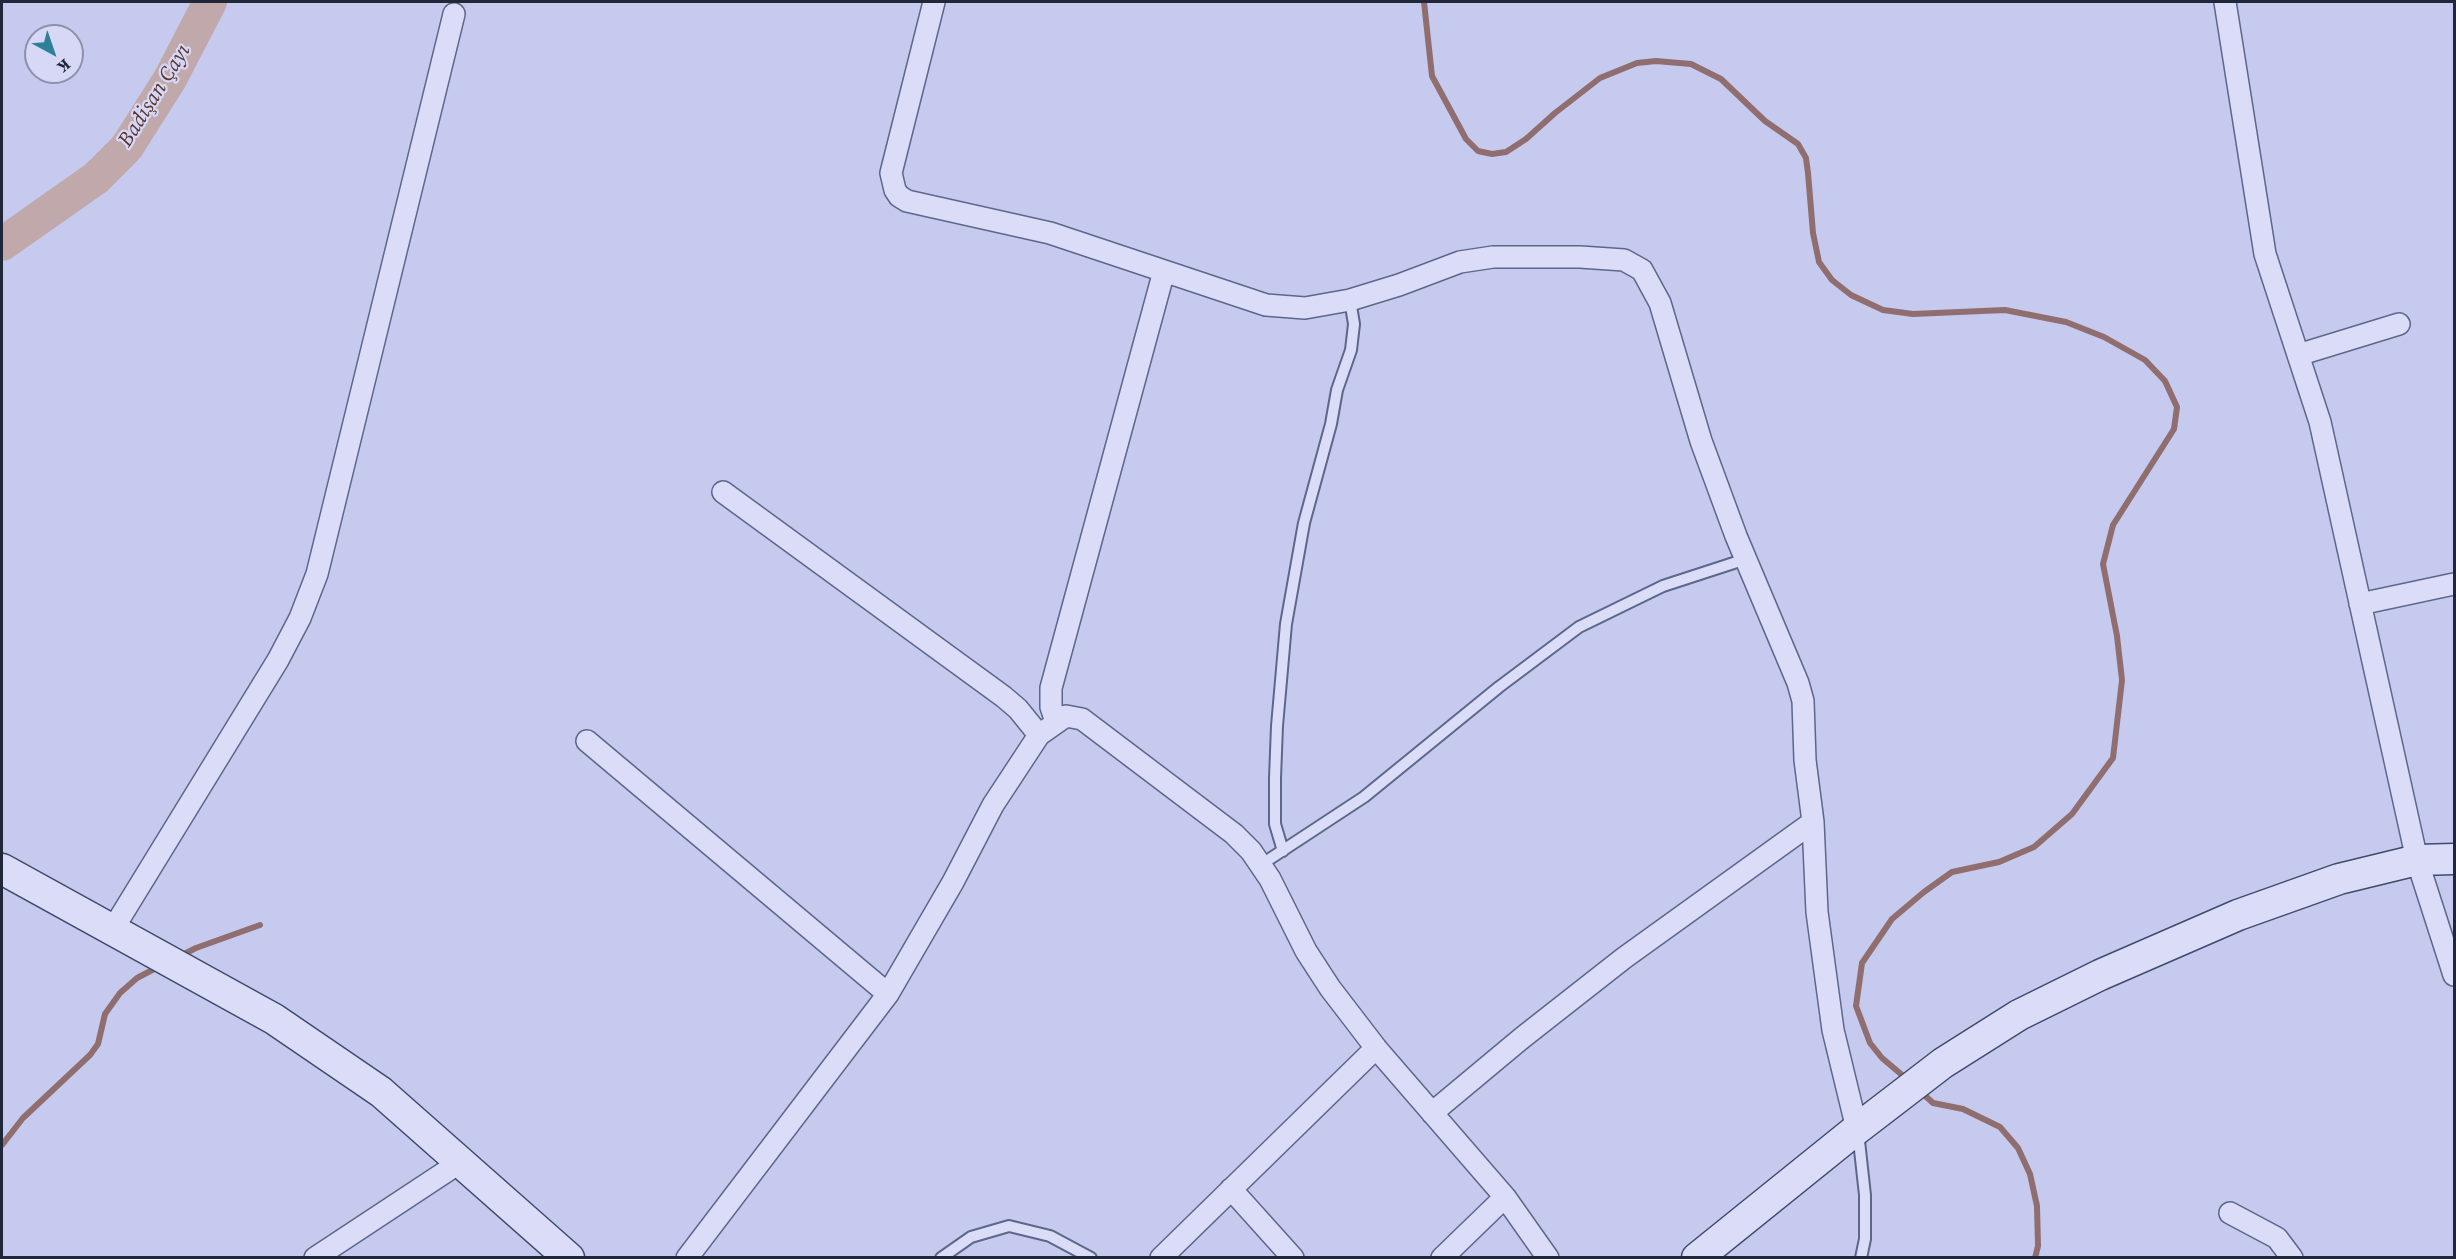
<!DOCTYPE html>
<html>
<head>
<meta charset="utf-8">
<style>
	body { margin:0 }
	#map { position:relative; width:2456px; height:1259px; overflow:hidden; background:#c6caee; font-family:"Source Serif 4",serif }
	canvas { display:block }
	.frame { position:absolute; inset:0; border:3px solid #202739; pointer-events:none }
	.north { position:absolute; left:24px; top:24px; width:60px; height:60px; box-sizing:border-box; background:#d6d8f5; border:2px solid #8d91aa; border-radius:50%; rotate:140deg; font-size:16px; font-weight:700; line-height:24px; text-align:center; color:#202739 }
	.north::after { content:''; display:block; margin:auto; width:21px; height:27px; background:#2d8097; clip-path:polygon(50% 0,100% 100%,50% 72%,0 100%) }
</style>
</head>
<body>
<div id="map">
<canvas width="2456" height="1259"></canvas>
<div class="frame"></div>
<div class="north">K</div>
</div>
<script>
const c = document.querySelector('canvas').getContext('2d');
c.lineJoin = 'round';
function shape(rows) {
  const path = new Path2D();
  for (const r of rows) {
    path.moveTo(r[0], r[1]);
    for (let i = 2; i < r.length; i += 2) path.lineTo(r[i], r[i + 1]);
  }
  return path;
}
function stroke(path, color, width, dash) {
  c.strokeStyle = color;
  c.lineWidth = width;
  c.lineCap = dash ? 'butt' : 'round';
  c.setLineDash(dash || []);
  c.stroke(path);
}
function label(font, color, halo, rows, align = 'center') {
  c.font = font + ' "Source Serif 4",serif';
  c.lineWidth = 4.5;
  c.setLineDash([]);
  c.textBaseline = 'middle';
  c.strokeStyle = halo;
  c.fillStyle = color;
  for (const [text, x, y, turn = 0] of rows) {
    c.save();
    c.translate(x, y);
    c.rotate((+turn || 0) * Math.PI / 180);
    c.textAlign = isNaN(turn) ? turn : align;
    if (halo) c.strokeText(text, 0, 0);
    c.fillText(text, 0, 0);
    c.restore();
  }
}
const stream = shape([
	[1424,2,1432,76,1466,139,1478,151,1492,154,1506,152,1526,139,1555,113,1600,78,1637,63,1656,61,1691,64,1721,79,1765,121,1798,144,1806,158,1808,173,1813,233,1819,262,1832,280,1851,295,1883,310,1913,314,2005,310,2066,322,2104,337,2145,360,2165,381,2177,407,2174,429,2113,525,2103,564,2117,636,2122,680,2113,758,2072,814,2034,847,1999,862,1952,872,1924,892,1892,919,1862,963,1856,1006,1870,1043,1882,1058,1908,1080],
	[180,956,196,948,260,925],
	[1920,1091,1933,1103,1963,1109,2000,1127,2018,1148,2030,1174,2037,1206,2038,1246,2035,1258],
	[2,1145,23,1118,90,1055,98,1044,105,1014,120,993,137,978,160,966]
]);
const river = shape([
	[2,244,96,178,127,147,170,79,210,2]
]);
const lane = shape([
	[1283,851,1275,824,1275,778,1277,726,1286,624,1304,523,1331,424,1337,390,1351,350,1354,324,1350,300],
	[1262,864,1364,797,1499,687,1579,627,1663,586,1746,559],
	[1858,1132,1865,1195,1865,1239,1861,1258],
	[941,1258,971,1237,1009,1226,1050,1236,1091,1258]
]);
const street = shape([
	[934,2,891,173,895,190,899,196,907,201,1050,233,1266,305,1305,308,1350,300,1399,285,1460,262,1493,257,1580,257,1624,260,1642,270,1660,303,1701,441,1736,536,1798,683,1803,701,1805,760,1813,822,1817,912,1833,1030,1857,1129],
	[2225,2,2265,254,2320,422,2417,860,2454,975],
	[2298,355,2399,324],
	[723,492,1004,697,1018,709,1039,735],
	[2360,604,2454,584],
	[1056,722,1051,707,1051,688,1164,271],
	[587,741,888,994],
	[113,929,278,660,300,618,317,574,454,14],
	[1432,1113,1522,1038,1624,958,1813,822],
	[1231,1189,1293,1258],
	[2230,1213,2277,1238,2292,1258],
	[315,1258,462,1161],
	[687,1258,888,994,953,882,993,805,1039,735,1066,716,1082,719,1234,834,1251,851,1270,879,1306,951,1330,988,1376,1048,1505,1197,1548,1258],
	[1161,1258,1376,1048],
	[1442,1258,1505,1197]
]);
const secondary = shape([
	[2,869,274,1019,381,1092,569,1258],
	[1697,1258,1857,1129,1943,1063,2019,1015,2100,975,2238,915,2339,879,2417,860,2454,859]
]);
const waterNames = [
	["Badişan Çayı",155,96,-58]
];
stroke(stream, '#906e6f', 6);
stroke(river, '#c1a8aa', 34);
stroke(lane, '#5c6789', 14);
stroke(street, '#5c6789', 24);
stroke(secondary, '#3f4b6b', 33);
stroke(lane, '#dadcf8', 10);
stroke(street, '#dadcf8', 21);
stroke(secondary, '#dadcf8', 30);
label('italic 21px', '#59362f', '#d6d8f5', waterNames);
</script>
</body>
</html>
